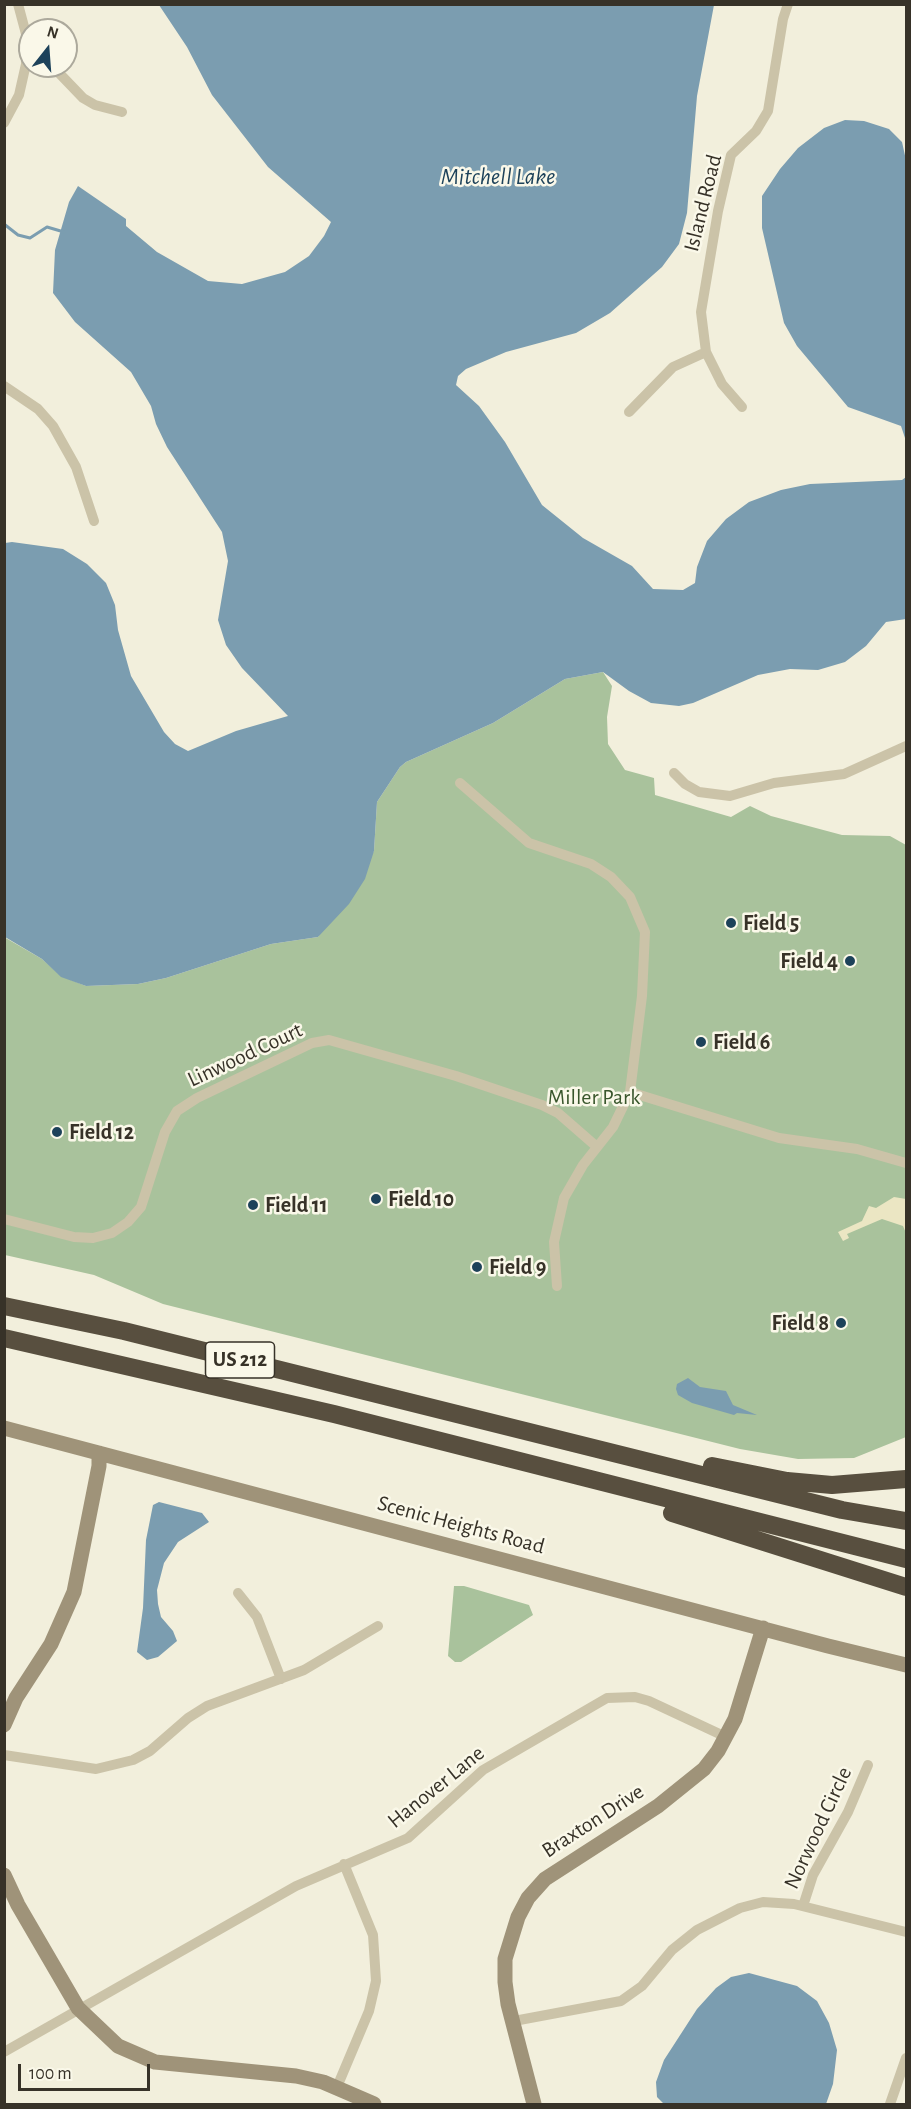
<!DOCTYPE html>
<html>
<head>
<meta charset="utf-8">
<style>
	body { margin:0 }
	#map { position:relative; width:911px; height:2109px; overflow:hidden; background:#f2efdc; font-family:"Alegreya Sans",sans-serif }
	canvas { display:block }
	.frame { position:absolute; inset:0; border:6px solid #373228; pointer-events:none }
	.north { position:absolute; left:18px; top:18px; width:60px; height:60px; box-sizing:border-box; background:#faf8e9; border:2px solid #aca99c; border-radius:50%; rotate:17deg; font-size:16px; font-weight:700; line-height:24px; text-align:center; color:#373228 }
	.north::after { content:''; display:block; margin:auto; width:21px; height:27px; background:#1d425a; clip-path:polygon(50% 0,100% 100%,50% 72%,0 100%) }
	.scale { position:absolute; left:18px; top:2064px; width:132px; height:27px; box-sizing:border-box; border:3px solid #373228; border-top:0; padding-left:8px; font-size:18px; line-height:21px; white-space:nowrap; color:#373228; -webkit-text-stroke:4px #faf8e9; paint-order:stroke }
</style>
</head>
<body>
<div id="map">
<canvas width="911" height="2109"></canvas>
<div class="frame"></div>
<div class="north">N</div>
<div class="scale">100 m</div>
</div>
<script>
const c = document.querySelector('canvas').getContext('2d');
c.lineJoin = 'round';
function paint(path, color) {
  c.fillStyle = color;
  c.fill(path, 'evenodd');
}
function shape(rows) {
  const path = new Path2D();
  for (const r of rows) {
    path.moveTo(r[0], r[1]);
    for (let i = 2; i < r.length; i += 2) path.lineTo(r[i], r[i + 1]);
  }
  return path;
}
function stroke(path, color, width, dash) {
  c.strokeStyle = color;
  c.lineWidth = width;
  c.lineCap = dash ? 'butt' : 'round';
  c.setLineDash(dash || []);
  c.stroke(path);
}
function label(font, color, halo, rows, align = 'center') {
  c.font = font + ' "Alegreya Sans",sans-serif';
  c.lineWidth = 5;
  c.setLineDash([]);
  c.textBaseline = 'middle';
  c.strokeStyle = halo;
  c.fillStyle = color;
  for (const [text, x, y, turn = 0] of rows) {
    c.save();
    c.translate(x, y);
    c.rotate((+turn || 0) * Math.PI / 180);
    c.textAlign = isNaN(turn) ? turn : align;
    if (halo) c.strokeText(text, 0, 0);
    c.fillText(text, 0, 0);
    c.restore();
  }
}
const green = shape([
	[603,672,612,686,607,717,608,744,625,770,654,778,655,795,731,817,750,806,771,816,842,835,890,836,906,845,906,1437,854,1458,798,1459,740,1449,163,1304,94,1275,5,1255,4,937,42,959,61,976,86,986,138,984,166,978,271,944,318,937,374,851,377,802,400,767,406,762,493,723,565,679],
	[454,1586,464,1586,529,1605,533,1615,461,1662,455,1662,448,1656]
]);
const plaza = shape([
	[894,1197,906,1199,906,1233,903,1226,882,1219,847,1234,849,1238,843,1241,838,1232,862,1221,869,1206,876,1208]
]);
const water = shape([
	[159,5,714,5,697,96,687,213,679,244,662,267,610,313,576,333,506,352,466,369,458,376,456,385,479,406,505,442,542,505,583,538,632,566,653,589,683,590,695,583,697,567,707,541,726,519,749,502,781,490,810,484,902,480,906,477,906,619,886,622,866,646,845,662,818,670,790,669,758,675,693,703,679,706,651,703,629,691,603,672,565,679,493,723,406,762,400,767,377,802,374,851,365,879,349,904,318,937,271,944,166,978,138,984,86,986,61,977,42,959,5,937,5,543,12,542,63,549,87,564,106,583,115,605,118,630,131,676,164,732,175,744,188,751,236,731,288,716,242,668,226,645,218,620,228,561,222,532,167,447,156,424,151,406,131,372,75,322,53,293,55,250,69,202,78,186,126,219,126,226,157,252,208,281,242,284,285,272,309,256,324,236,331,222,268,167,212,95,187,47],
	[845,120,864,121,889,129,902,142,906,160,906,441,901,426,848,407,797,346,784,323,762,228,762,196,780,169,798,148,824,128],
	[688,1378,700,1387,726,1391,733,1405,757,1415,737,1413,734,1415,692,1403,678,1395,676,1389,677,1384],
	[159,1502,202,1513,209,1522,178,1542,164,1563,157,1590,158,1604,161,1617,173,1631,177,1641,158,1657,147,1660,137,1652,143,1608,146,1540,153,1505],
	[749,1973,797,1986,817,2001,829,2023,837,2050,833,2084,826,2104,664,2104,657,2097,656,2082,664,2060,697,2009,716,1988,731,1977]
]);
const stream = shape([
	[4,224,18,235,30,238,47,227,64,232]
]);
const street = shape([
	[42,66,59,73,83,98,95,105,122,112],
	[4,123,19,95,26,64,26,34,18,4],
	[4,386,38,409,53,426,76,467,94,521],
	[742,407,722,384,706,352,701,312,718,211,731,155,756,131,768,111,783,19,788,4],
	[629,412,673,367,706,352],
	[674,773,685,784,699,792,730,796,774,783,844,774,906,746],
	[460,783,529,843,591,864,611,877,630,897,645,932,642,996,630,1092,613,1127,583,1165,564,1198,554,1242,557,1286],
	[630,1092,779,1138,857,1149,906,1163],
	[4,1219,74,1237,93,1238,112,1233,128,1222,141,1207,165,1132,177,1111,197,1098,312,1043,329,1040,456,1076,542,1105,558,1113,597,1147],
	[238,1593,257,1617,281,1679],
	[4,1755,96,1769,133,1760,150,1751,188,1718,207,1706,304,1670,378,1626],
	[803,1906,813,1875,848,1812,868,1765],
	[514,2021,621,2001,642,1986,672,1950,697,1930,740,1908,763,1902,794,1904,906,1932],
	[4,2052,296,1886,408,1838,483,1770,607,1698,635,1697,649,1701,726,1737],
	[337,2087,369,2011,376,1981,373,1935,344,1864],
	[890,2104,906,2058]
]);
const secondary = shape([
	[4,1428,828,1646,906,1665],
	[4,1725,16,1698,51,1644,74,1592,99,1466,99,1453],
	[4,1875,18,1905,78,2008,118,2046,155,2062,296,2076,323,2082,374,2104],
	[534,2104,508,2004,505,1982,505,1959,518,1917,528,1898,545,1879,658,1806,704,1769,718,1751,735,1719,763,1628]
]);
const highway = shape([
	[4,1306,124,1331,842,1510,906,1521],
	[4,1338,334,1414,906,1559],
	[712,1466,787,1481,832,1485,906,1479],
	[672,1513,906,1587]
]);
const markers = [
	[731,923,6,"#1d425a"],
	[850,961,6,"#1d425a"],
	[701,1042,6,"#1d425a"],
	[57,1132,6,"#1d425a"],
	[376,1199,6,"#1d425a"],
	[253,1205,6,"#1d425a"],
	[477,1267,6,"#1d425a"],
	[841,1323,6,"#1d425a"]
];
const shields = [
	[240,1360,69]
];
const shieldNames = [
	["US 212",240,1360]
];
const streetNames = [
	["Island Road",703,203,-76],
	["Linwood Court",245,1055,-25],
	["Scenic Heights Road",461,1525,15],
	["Hanover Lane",436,1787,-39],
	["Braxton Drive",593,1821,-33],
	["Norwood Circle",818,1828,-65]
];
const poiNames = [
	["Field 5",743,923],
	["Field 4",838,961,"right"],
	["Field 6",713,1042],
	["Field 12",69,1132],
	["Field 10",388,1199],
	["Field 11",265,1205],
	["Field 9",489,1267],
	["Field 8",829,1323,"right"]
];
const parkNames = [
	["Miller Park",594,1097]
];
const waterNames = [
	["Mitchell Lake",498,177]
];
paint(green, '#a9c29c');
paint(plaza, '#ebe6c3');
paint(water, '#7b9db0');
stroke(stream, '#7b9db0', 3);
stroke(street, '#cbc3a8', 10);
stroke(secondary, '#9f9379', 15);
stroke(highway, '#584f3f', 18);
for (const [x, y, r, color] of markers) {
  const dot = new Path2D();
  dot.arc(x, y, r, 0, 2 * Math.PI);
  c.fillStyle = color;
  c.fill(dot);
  stroke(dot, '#faf8e9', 2);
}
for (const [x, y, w] of shields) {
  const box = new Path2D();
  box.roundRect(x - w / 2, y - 18, w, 36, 4.5);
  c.fillStyle = '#faf8e9';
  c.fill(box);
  stroke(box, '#373228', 1.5);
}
label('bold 21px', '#373228', null, shieldNames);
label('22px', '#373228', '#faf8e9', streetNames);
label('bold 22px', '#373228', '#faf8e9', poiNames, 'left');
label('22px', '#39562c', '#faf8e9', parkNames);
label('italic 24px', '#1d425a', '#faf8e9', waterNames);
</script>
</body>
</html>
